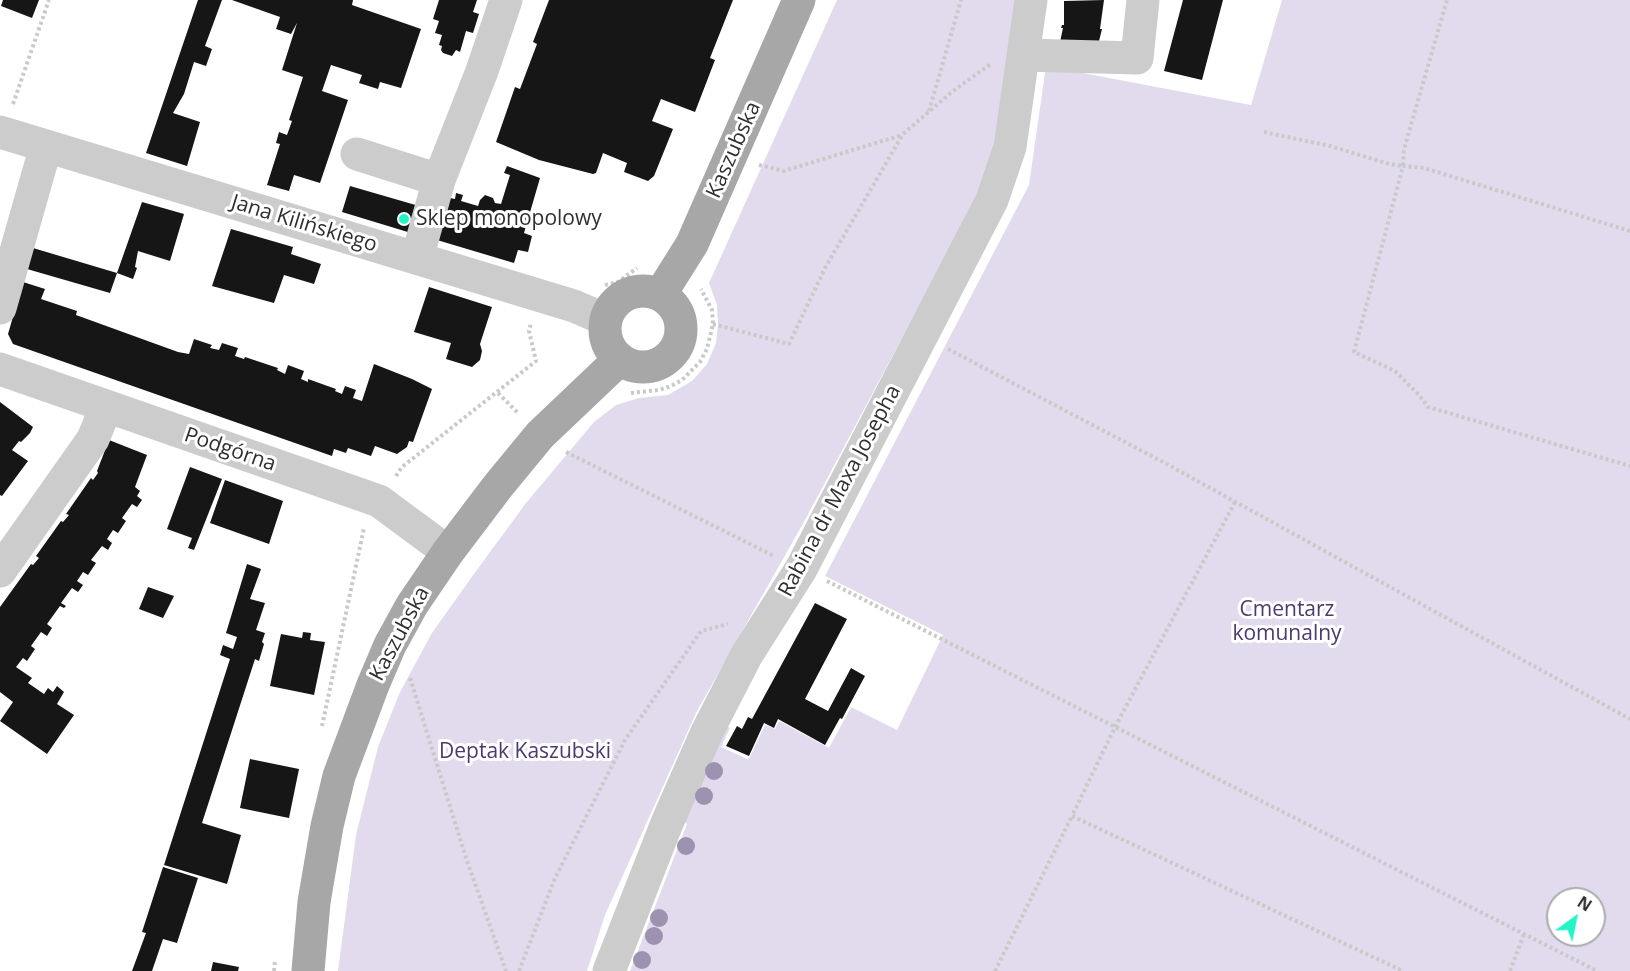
<!DOCTYPE html>
<html>
<head>
<meta charset="utf-8">
<style>
	body { margin:0 }
	#map { position:relative; width:1630px; height:971px; overflow:hidden; background:#fff; font-family:"Open Sans",sans-serif }
	canvas { display:block }
	.north { position:absolute; left:1546px; top:887px; width:60px; height:60px; box-sizing:border-box; background:#fff; border:2px solid #acacac; border-radius:50%; rotate:33deg; font-size:16px; font-weight:700; line-height:24px; text-align:center; color:#2f2f2f }
	.north::after { content:''; display:block; margin:auto; width:21px; height:27px; background:#23f4c7; clip-path:polygon(50% 0,100% 100%,50% 72%,0 100%) }
</style>
</head>
<body>
<div id="map">
<canvas width="1630" height="971"></canvas>
<div class="north">N</div>
</div>
<script>
const c = document.querySelector('canvas').getContext('2d');
c.lineJoin = 'round';
function paint(path, color) {
  c.fillStyle = color;
  c.fill(path, 'evenodd');
}
function shape(rows) {
  const path = new Path2D();
  for (const r of rows) {
    if (r.length === 3) {
      path.moveTo(r[0] + r[2], r[1]);
      path.arc(r[0], r[1], r[2], 0, 2 * Math.PI);
      continue;
    }
    path.moveTo(r[0], r[1]);
    for (let i = 2; i < r.length; i += 2) path.lineTo(r[i], r[i + 1]);
  }
  return path;
}
function stroke(path, color, width, dash) {
  c.strokeStyle = color;
  c.lineWidth = width;
  c.lineCap = dash ? 'butt' : 'round';
  c.setLineDash(dash || []);
  c.stroke(path);
}
function label(font, color, halo, rows, align = 'center') {
  c.font = font + ' "Open Sans",sans-serif';
  c.lineWidth = 6;
  c.setLineDash([]);
  c.textBaseline = 'middle';
  c.strokeStyle = halo;
  c.fillStyle = color;
  for (const [text, x, y, turn = 0] of rows) {
    c.save();
    c.translate(x, y);
    c.rotate((+turn || 0) * Math.PI / 180);
    c.textAlign = isNaN(turn) ? turn : align;
    if (halo) c.strokeText(text, 0, 0);
    c.fillText(text, 0, 0);
    c.restore();
  }
}
const green = shape([
	[837,0,1022,0,991,158,975,200,910,323,805,520,697,711,605,915,587,971,338,971,356,835,378,747,400,692,432,633,471,578,526,503,594,422,616,405,639,398,668,395,692,381,707,364,716,343,718,324,717,305,709,283],
	[1282,0,1630,0,1630,971,630,971,687,824,678,817,719,722,730,728,721,747,747,759,750,757,765,725,775,729,779,721,829,748,851,707,897,730,943,635,825,576,1029,185,1046,66,1251,105],
	[1558,899,1594,899,1594,935,1558,935]
]);
const building = shape([
	[3,0,39,0,32,18,1,6],
	[198,0,222,0,205,46,212,49,206,66,194,62,184,94,173,113,200,122,187,166,146,153],
	[232,0,353,0,352,5,421,29,401,88,380,82,378,89,359,83,362,75,331,65,322,91,348,100,320,183,294,175,289,191,267,185,280,144,276,143,279,132,287,135,292,121,289,120,303,77,282,70,297,23,291,34,276,29,280,17],
	[439,0,477,0,473,12,479,14,473,33,466,31,460,52,456,50,452,56,443,53,441,50,442,46,439,45,442,35,435,33,439,21,433,19],
	[549,0,733,0,710,58,715,60,695,112,661,99,652,121,673,129,654,176,648,181,624,172,627,163,603,153,596,173,593,174,539,160,496,142,515,87,520,89,537,44,533,42],
	[1104,0,1100,29,1102,29,1099,41,1060,42,1063,28,1061,28,1062,25,1064,25,1064,1],
	[1183,0,1223,0,1202,80,1164,71],
	[507,166,540,178,524,233,532,236,528,252,518,250,514,263,437,240,450,198,455,199,456,193,463,195,461,201,478,206,480,200,485,195,493,198,495,203,501,204,510,175,504,173],
	[350,186,419,206,411,233,342,212],
	[142,202,184,214,170,261,138,251,135,267,137,268,133,279,117,273],
	[231,229,293,247,291,254,321,264,314,284,284,275,274,303,212,286],
	[33,248,117,273,110,293,27,269],
	[23,282,45,289,41,299,77,311,76,315,178,352,189,354,194,339,212,345,210,348,219,350,222,343,238,348,235,356,244,359,245,357,278,368,277,370,285,374,288,365,304,371,301,379,308,382,308,379,336,389,335,391,342,394,345,386,356,390,353,398,362,401,374,364,412,379,432,389,413,442,409,441,407,447,397,454,375,446,371,456,348,448,346,453,334,449,332,456,13,344,8,334],
	[429,287,492,307,480,344,482,351,480,360,472,367,446,359,451,343,414,332],
	[0,402,33,427,30,433,21,442,19,441,12,450,28,461,2,496,0,495],
	[109,440,147,455,135,487,140,491,137,496,142,500,137,507,132,504,122,518,126,521,118,533,113,530,107,539,112,543,108,550,102,546,91,560,96,563,88,575,83,572,77,581,83,585,78,592,72,588,61,603,66,606,64,608,60,606,47,624,52,628,47,636,41,632,31,646,35,649,27,661,23,658,16,667,32,678,28,683,44,694,48,688,53,692,57,686,64,692,57,704,74,715,47,754,0,721,13,702,0,692,0,607,31,564,33,565,39,558,36,556,61,521,63,522,69,515,66,514,91,478,93,480,98,473,97,471],
	[190,467,222,479,194,550,188,548,192,538,167,529],
	[225,480,283,501,269,544,210,523],
	[247,564,261,569,250,599,265,603,256,630,265,633,262,642,264,644,259,661,255,659,202,823,241,835,227,884,164,865,230,659,220,655,223,645,233,649,237,637,226,633],
	[148,587,174,596,163,618,139,609],
	[815,603,847,619,805,699,828,711,851,668,865,676,842,719,840,718,825,745,778,719,774,728,764,723,749,756,726,746,737,726,742,729,748,717,752,719],
	[303,632,311,633,310,640,325,642,314,695,270,686,281,634,302,638],
	[250,759,299,769,289,818,240,808],
	[163,867,198,878,177,943,163,939,152,971,132,971,146,933,142,932],
	[213,962,239,967,238,971,211,971]
]);
const path = shape([
	[13,104,49,0],
	[929,111,961,0],
	[1264,132,1330,146,1389,164,1403,166,1404,149,1447,0],
	[759,165,784,171,902,135],
	[1630,231,1424,168,1403,166,1354,352,1395,371,1419,395,1428,407,1630,466],
	[605,285,618,282,637,268],
	[713,324,789,344,825,268,903,134,953,91,991,64],
	[948,349,1163,462,1630,719],
	[498,393,519,414],
	[631,393,659,390,671,386,682,380,700,362,707,349,713,324,712,310,701,289],
	[566,452,774,556],
	[396,476,402,467,536,361,529,331,531,323],
	[1235,502,1115,727,1072,816,1403,971],
	[827,581,1597,971],
	[410,678,468,864,506,971],
	[322,726,364,528],
	[274,971,275,960],
	[519,971,555,878,625,740,701,631,728,624],
	[995,971,1072,816],
	[1510,971,1524,934]
]);
const minor = shape([
	[1025,55,1137,58,1143,0],
	[0,132,574,306,606,320],
	[357,154,439,180,417,258],
	[439,180,482,71,506,0],
	[0,308,46,146],
	[0,369,379,501,448,552],
	[0,571,93,439,106,407],
	[609,971,667,823,707,732,746,656,801,569,992,200,1010,147,1031,0]
]);
const major = shape([
	[643,329,38],
	[660,295,692,244,799,0],
	[308,971,314,902,327,826,339,776,373,685,390,645,412,605,448,552,498,486,540,435,620,359]
]);
const trees = [
	[714,771],
	[704,796],
	[686,846],
	[659,918],
	[654,936],
	[642,960]
];
const markers = [
	[404,219,6,"#23f4c7"]
];
const streetNames = [
	["Kaszubska",734,150,-66],
	["Jana Kilińskiego",304,224,17],
	["Podgórna",230,450,19],
	["Rabina dr Maxa Josepha",840,491,-62],
	["Kaszubska",400,634,-62]
];
const poiNames = [
	["Sklep monopolowy",416,219]
];
const parkNames = [
	["Cmentarz",1287,610],
	["komunalny",1287,634],
	["Deptak Kaszubski",525,752]
];
paint(green, '#e1dbed');
paint(building, '#161616');
stroke(path, '#c9c9c9', 4, [3, 3]);
stroke(minor, '#ccc', 33);
stroke(major, '#a7a7a7', 33);
c.fillStyle = '#9d92b0';
for (const [x, y] of trees) {
  c.beginPath();
  c.arc(x, y, 9, 0, 2 * Math.PI);
  c.fill();
}
for (const [x, y, r, color] of markers) {
  const dot = new Path2D();
  dot.arc(x, y, r, 0, 2 * Math.PI);
  c.fillStyle = color;
  c.fill(dot);
  stroke(dot, '#fff', 2);
}
label('21px', '#2f2f2f', '#fff', streetNames);
label('21px', '#2f2f2f', '#fff', poiNames, 'left');
label('21px', '#4d386f', '#fff', parkNames);
</script>
</body>
</html>
